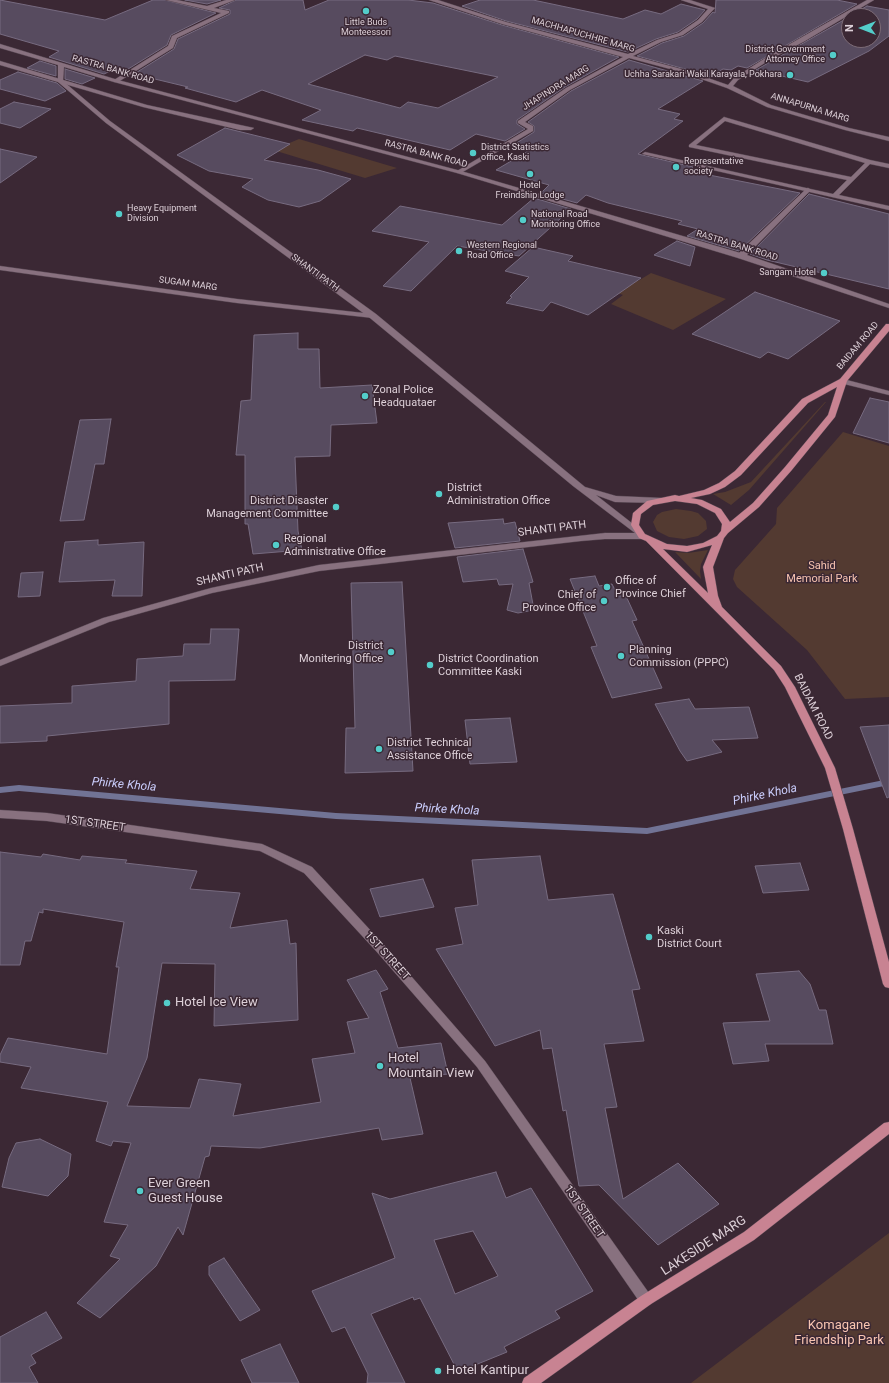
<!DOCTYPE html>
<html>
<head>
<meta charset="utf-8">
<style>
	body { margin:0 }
	#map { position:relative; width:889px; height:1383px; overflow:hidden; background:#3b2834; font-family:Roboto,sans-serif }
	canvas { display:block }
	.north { position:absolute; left:841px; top:8px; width:40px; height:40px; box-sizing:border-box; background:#3b2834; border:1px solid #7c6b76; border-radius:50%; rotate:270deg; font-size:11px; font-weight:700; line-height:16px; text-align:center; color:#ddd0d8 }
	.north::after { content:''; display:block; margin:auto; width:14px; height:18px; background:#53cdca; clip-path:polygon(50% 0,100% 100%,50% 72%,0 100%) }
</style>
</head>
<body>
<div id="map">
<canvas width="889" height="1383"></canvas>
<div class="north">N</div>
</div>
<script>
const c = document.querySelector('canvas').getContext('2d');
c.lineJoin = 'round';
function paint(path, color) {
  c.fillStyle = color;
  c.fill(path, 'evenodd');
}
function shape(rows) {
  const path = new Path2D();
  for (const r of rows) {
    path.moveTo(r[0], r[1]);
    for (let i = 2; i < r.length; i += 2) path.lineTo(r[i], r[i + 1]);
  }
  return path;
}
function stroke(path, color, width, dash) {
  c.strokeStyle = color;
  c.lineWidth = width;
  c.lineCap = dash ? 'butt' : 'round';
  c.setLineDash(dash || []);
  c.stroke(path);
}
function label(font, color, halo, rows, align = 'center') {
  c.font = font + ' Roboto,sans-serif';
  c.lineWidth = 3;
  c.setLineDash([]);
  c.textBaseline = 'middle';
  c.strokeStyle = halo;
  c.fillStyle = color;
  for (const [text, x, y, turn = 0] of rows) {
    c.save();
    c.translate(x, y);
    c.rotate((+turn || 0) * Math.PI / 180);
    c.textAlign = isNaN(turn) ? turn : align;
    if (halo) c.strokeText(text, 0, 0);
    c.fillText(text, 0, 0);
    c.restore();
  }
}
const green = shape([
	[299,139,397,168,365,178,273,150],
	[651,273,726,299,673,330,611,304,623,295,612,291,620,275,638,281],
	[825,402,826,402,749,490,731,505,713,494,725,492,751,482],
	[843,432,889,446,889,697,845,699,807,650,737,587,733,579,735,570,776,524,777,508],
	[676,509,691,511,698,513,706,521,707,529,698,536,684,539,669,537,657,531,653,522,657,515,662,512],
	[708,550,701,564,700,571,701,579,675,552,688,553],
	[889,1233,889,1383,691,1383]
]);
const stream = shape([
	[889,779,889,785,647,834,336,819,19,791,0,793,0,787,19,785,336,813,647,828,889,779]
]);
const building = shape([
	[0,0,105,20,153,0,165,0,216,13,171,35,167,45,125,71,115,69,104,74,49,57,59,51,0,34,0,0],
	[185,0,221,0,207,4,185,0],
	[236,0,303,0,305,10,329,0,408,0,433,3,502,25,619,57,565,87,517,120,517,124,525,129,505,141,476,134,450,150,357,128,353,131,302,120,321,110,262,90,236,102,185,88,188,87,134,74,174,49,178,39,230,14,230,10,219,8,236,0],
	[365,55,387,60,395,56,498,77,438,108,408,102,400,108,308,84,365,55],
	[480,0,533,0,623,19,645,10,661,14,681,4,705,10,697,19,678,32,656,39,628,52,506,21,462,6,480,0],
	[716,0,837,0,857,4,747,68,738,66,731,70,723,69,710,77,685,69,637,56,662,43,684,36,703,23,713,12,715,13,716,0],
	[867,6,889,10,889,36,869,51,808,82,756,70,849,17,849,40,873,40,873,16,850,16,867,6],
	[629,60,703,81,658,109,680,114,674,119,683,121,638,154,693,167,689,171,800,193,739,251,687,236,698,229,678,224,682,221,608,203,586,195,577,203,541,193,549,185,496,170,533,148,515,144,534,132,534,126,528,122,571,91,629,60],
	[40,61,56,66,56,76,27,68,40,61],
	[65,69,95,78,82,84,65,79,65,69],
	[18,72,57,83,66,91,45,101,0,89,0,80,18,72],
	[14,102,51,109,20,128,0,123,0,109,14,102],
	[225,128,290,144,264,160,318,170,351,179,320,201,299,207,268,200,242,187,253,179,209,171,177,155,225,128],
	[0,149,37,157,0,183,0,149],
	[809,194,889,214,889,289,767,260,750,254,809,194],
	[534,198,571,209,519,256,457,246,411,291,383,286,429,242,372,231,400,206,502,225,534,198],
	[677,241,695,247,690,266,654,255,677,241],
	[533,247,573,256,568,261,641,278,588,315,551,302,543,311,506,303,512,297,510,296,529,277,505,271,533,247],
	[755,292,840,321,788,359,768,352,760,358,692,334,755,292],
	[298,333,298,349,319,349,320,388,372,385,377,423,331,425,330,456,295,457,298,531,302,550,253,554,248,524,245,524,245,455,236,455,241,401,251,400,254,335,298,333],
	[870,398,889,402,889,443,853,433,870,398],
	[111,419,104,464,95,464,84,520,60,521,80,420,111,419],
	[503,519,504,524,515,522,520,541,455,548,448,523,503,519],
	[98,540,98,545,144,542,142,596,112,596,115,580,59,582,65,542,98,540],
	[523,549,533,582,529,583,534,610,518,613,507,610,513,584,499,585,497,579,463,582,457,557,523,549],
	[43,572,40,596,18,597,21,573,43,572],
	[595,576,599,586,612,584,618,596,626,596,637,620,632,621,662,688,612,698,591,647,597,646,570,579,595,576],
	[402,582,413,771,345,773,346,728,355,728,351,583,402,582],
	[211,629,239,629,235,680,169,681,169,724,47,736,47,741,0,743,0,706,72,703,72,686,136,681,137,659,183,656,184,644,210,644,211,629],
	[689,699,695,709,749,707,758,738,712,740,722,752,687,761,680,751,655,704,689,699],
	[510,718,517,762,470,764,465,720,510,718],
	[889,725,889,797,887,798,860,727,889,725],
	[0,852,41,857,43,854,80,860,82,856,127,860,125,863,197,871,190,889,240,893,230,928,287,920,290,944,296,943,298,1020,214,1026,215,964,162,963,147,1058,127,1106,190,1108,199,1079,241,1084,233,1116,321,1102,312,1059,355,1053,347,1022,369,1018,347,980,376,970,388,989,380,992,398,1048,441,1043,448,1074,410,1078,423,1134,382,1140,379,1128,260,1148,211,1146,209,1156,205,1157,183,1235,178,1227,156,1266,100,1318,77,1303,120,1259,110,1256,128,1225,104,1222,131,1143,113,1141,111,1146,96,1141,108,1102,21,1088,31,1067,0,1062,0,1055,8,1038,107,1054,119,967,116,967,124,922,43,909,43,913,39,912,31,941,25,941,20,965,0,965,0,852],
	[540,856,548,900,613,894,640,989,632,990,644,1041,604,1044,617,1107,605,1108,623,1199,678,1163,719,1204,658,1245,599,1185,579,1186,566,1110,563,1111,552,1048,543,1049,540,1030,495,1046,436,949,463,944,455,908,478,905,472,860,540,856],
	[800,863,809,890,763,893,755,866,800,863],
	[423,879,434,907,380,917,370,889,423,879],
	[799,971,810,984,819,1010,826,1010,833,1044,765,1044,769,1061,733,1064,723,1023,770,1021,756,974,799,971],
	[40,1139,71,1154,68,1176,48,1196,2,1187,9,1158,16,1143,40,1139],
	[496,1172,506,1198,531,1188,593,1291,555,1311,560,1318,504,1347,507,1352,458,1372,420,1298,414,1300,413,1297,371,1314,405,1383,367,1383,368,1374,345,1327,332,1332,312,1291,395,1258,372,1193,390,1199,496,1172],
	[473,1231,498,1276,455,1294,434,1240,473,1231],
	[224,1258,260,1310,240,1321,209,1275,209,1266,224,1258],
	[46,1312,62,1338,31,1355,36,1363,29,1367,38,1383,0,1383,0,1337,46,1312],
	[280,1344,299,1383,252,1383,241,1360,280,1344]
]);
const lane = shape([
	[808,188,811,190,810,191,744,258,738,258,738,254,806,189,808,188]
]);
const street = shape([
	[166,0,177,0,207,6,226,0,235,0,214,8,229,11,229,13,177,38,173,48,118,82,114,82,114,80,168,46,172,36,221,13,166,0],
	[429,0,438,0,506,22,628,54,657,40,679,33,698,20,708,9,681,0,690,0,715,8,702,22,683,35,661,42,633,56,685,70,728,85,734,78,767,57,867,0,874,0,805,41,771,59,738,80,733,86,771,105,849,128,889,137,889,141,845,130,767,107,727,88,681,72,629,58,570,90,525,122,533,126,533,131,461,173,457,173,457,171,528,129,518,123,518,121,566,88,623,57,502,24,429,0],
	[0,61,147,105,254,128,251,130,240,130,143,107,0,65,0,61],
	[724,117,870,160,889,164,889,168,870,164,839,195,889,206,889,210,642,154,645,152,833,194,847,180,689,147,689,145,724,117],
	[725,121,865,163,851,177,696,145,725,121],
	[0,266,237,299,373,314,377,316,373,318,237,303,0,270,0,266],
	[840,379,843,379,889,391,889,395,840,383,840,379],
	[605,533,642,533,646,536,642,539,605,539,581,541,319,571,212,593,109,622,0,666,0,660,103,618,211,588,319,565,605,533],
	[0,810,47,813,262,844,312,867,384,945,485,1061,651,1296,653,1300,651,1304,646,1306,641,1304,477,1067,376,951,304,873,260,851,47,821,0,818,0,810]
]);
const secondary = shape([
	[0,44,118,80,461,171,744,254,889,304,889,308,738,258,457,173,114,82,64,67,63,81,110,121,376,314,585,487,616,496,662,498,663,500,662,502,659,503,615,502,596,495,642,531,638,534,635,533,573,486,370,318,106,123,58,82,58,65,0,48,0,44]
]);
const primary = shape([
	[886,324,889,324,889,331,847,381,835,417,791,471,759,507,728,533,724,538,713,567,718,596,722,607,781,666,795,687,835,768,853,829,889,962,889,988,885,987,883,984,843,829,825,768,785,687,774,670,646,541,639,538,631,525,633,513,647,501,675,495,679,496,704,490,719,483,735,471,802,399,840,379,886,324],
	[837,387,828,415,785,467,753,503,730,522,721,509,702,500,691,498,710,494,725,487,741,475,808,403,837,387],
	[675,501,697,504,715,513,722,524,721,531,717,536,703,543,687,546,667,544,645,534,639,525,641,514,653,505,675,501],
	[712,545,703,567,708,593,663,549,687,552,712,545],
	[889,1122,889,1134,754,1240,651,1304,541,1383,522,1383,524,1378,641,1296,744,1232,884,1123,889,1122]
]);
const markers = [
	[366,11,4,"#53cdca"],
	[833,55,4,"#53cdca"],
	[790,75,4,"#53cdca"],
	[473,153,4,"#53cdca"],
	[676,167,4,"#53cdca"],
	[530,174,4,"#53cdca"],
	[119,214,4,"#53cdca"],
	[523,220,4,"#53cdca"],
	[459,251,4,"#53cdca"],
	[824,273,4,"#53cdca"],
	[365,396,4,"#53cdca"],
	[439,494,4,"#53cdca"],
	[336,507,4,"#53cdca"],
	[276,545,4,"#53cdca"],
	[607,587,4,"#53cdca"],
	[604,601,4,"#53cdca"],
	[391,652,4,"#53cdca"],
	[621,656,4,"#53cdca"],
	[430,665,4,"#53cdca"],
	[379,749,4,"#53cdca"],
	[649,937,4,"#53cdca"],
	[167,1003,4,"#53cdca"],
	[380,1066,4,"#53cdca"],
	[140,1191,4,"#53cdca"],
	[438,1371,4,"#53cdca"]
];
const farPoinames = [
	["Little Buds",366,23,"center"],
	["Monteessori",366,33,"center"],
	["District Government",825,50,"right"],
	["Attorney Office",825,60,"right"],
	["Uchha Sarakari Wakil Karayala, Pokhara",782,75,"right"],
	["District Statistics",481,148],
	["office, Kaski",481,158],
	["Representative",684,162],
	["society",684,172],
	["Hotel",530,186,"center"],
	["Freindship Lodge",530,196,"center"],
	["Heavy Equipment",127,209],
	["Division",127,219],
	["National Road",531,215],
	["Monitoring Office",531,225],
	["Western Regional",467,246],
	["Road Office",467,256],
	["Sangam Hotel",816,273,"right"]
];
const farStreetnames = [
	["MACHHAPUCHHRE MARG",583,35,16],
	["RASTRA BANK ROAD",113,70,16],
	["JHAPINDRA MARG",556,88,-32],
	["ANNAPURNA MARG",810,108,17],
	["RASTRA BANK ROAD",426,154,15],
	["RASTRA BANK ROAD",737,246,17],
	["SHANTI PATH",315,273,36],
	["SUGAM MARG",188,284,8],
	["BAIDAM ROAD",858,346,-50]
];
const poiNames = [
	["Zonal Police",373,390],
	["Headquataer",373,403],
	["District",447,488],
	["Administration Office",447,501],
	["District Disaster",328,501,"right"],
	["Management Committee",328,514,"right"],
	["Regional",284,539],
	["Administrative Office",284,552],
	["Office of",615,581],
	["Province Chief",615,594],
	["Chief of",596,595,"right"],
	["Province Office",596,608,"right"],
	["District",383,646,"right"],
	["Monitering Office",383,659,"right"],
	["Planning",629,650],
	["Commission (PPPC)",629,663],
	["District Coordination",438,659],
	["Committee Kaski",438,672],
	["District Technical",387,743],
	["Assistance Office",387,756],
	["Kaski",657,931],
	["District Court",657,944]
];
const streetNames = [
	["SHANTI PATH",552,529,-7],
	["SHANTI PATH",230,575,-13],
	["BAIDAM ROAD",813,707,63],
	["1ST STREET",95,824,8],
	["1ST STREET",387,956,48],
	["1ST STREET",584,1212,55]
];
const parkNames = [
	["Sahid",822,566],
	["Memorial Park",822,579]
];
const waterNames = [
	["Phirke Khola",124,785,5],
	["Phirke Khola",765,795,-12],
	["Phirke Khola",447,810,3]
];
const nearPoinames = [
	["Hotel Ice View",175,1003],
	["Hotel",388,1059],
	["Mountain View",388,1074],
	["Ever Green",148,1184],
	["Guest House",148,1199],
	["Hotel Kantipur",446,1371]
];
const nearStreetnames = [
	["LAKESIDE MARG",704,1246,-33]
];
const nearParknames = [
	["Komagane",839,1326],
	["Friendship Park",839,1341]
];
paint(green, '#533a31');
paint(stream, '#717395');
paint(building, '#574b5f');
stroke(building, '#776b80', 1);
stroke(lane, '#564651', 1);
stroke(street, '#564651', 1);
stroke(secondary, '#564651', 1);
stroke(primary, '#564651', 1);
paint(lane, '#88717f');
paint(street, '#88717f');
paint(secondary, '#88717f');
paint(primary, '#c88392');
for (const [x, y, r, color] of markers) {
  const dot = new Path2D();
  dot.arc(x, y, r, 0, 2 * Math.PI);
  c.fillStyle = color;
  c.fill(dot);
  stroke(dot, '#3b2834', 1.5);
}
label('9px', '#ddd0d8', '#3b2834', farPoinames, 'left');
label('9px', '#ddd0d8', '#3b2834', farStreetnames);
label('11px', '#ddd0d8', '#3b2834', poiNames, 'left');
label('11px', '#ddd0d8', '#3b2834', streetNames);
label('11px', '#f8c4b1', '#3b2834', parkNames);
label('italic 12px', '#cbcefd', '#3b2834', waterNames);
label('13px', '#ddd0d8', '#3b2834', nearPoinames, 'left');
label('13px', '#ddd0d8', '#3b2834', nearStreetnames);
label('13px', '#f8c4b1', '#3b2834', nearParknames);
</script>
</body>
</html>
